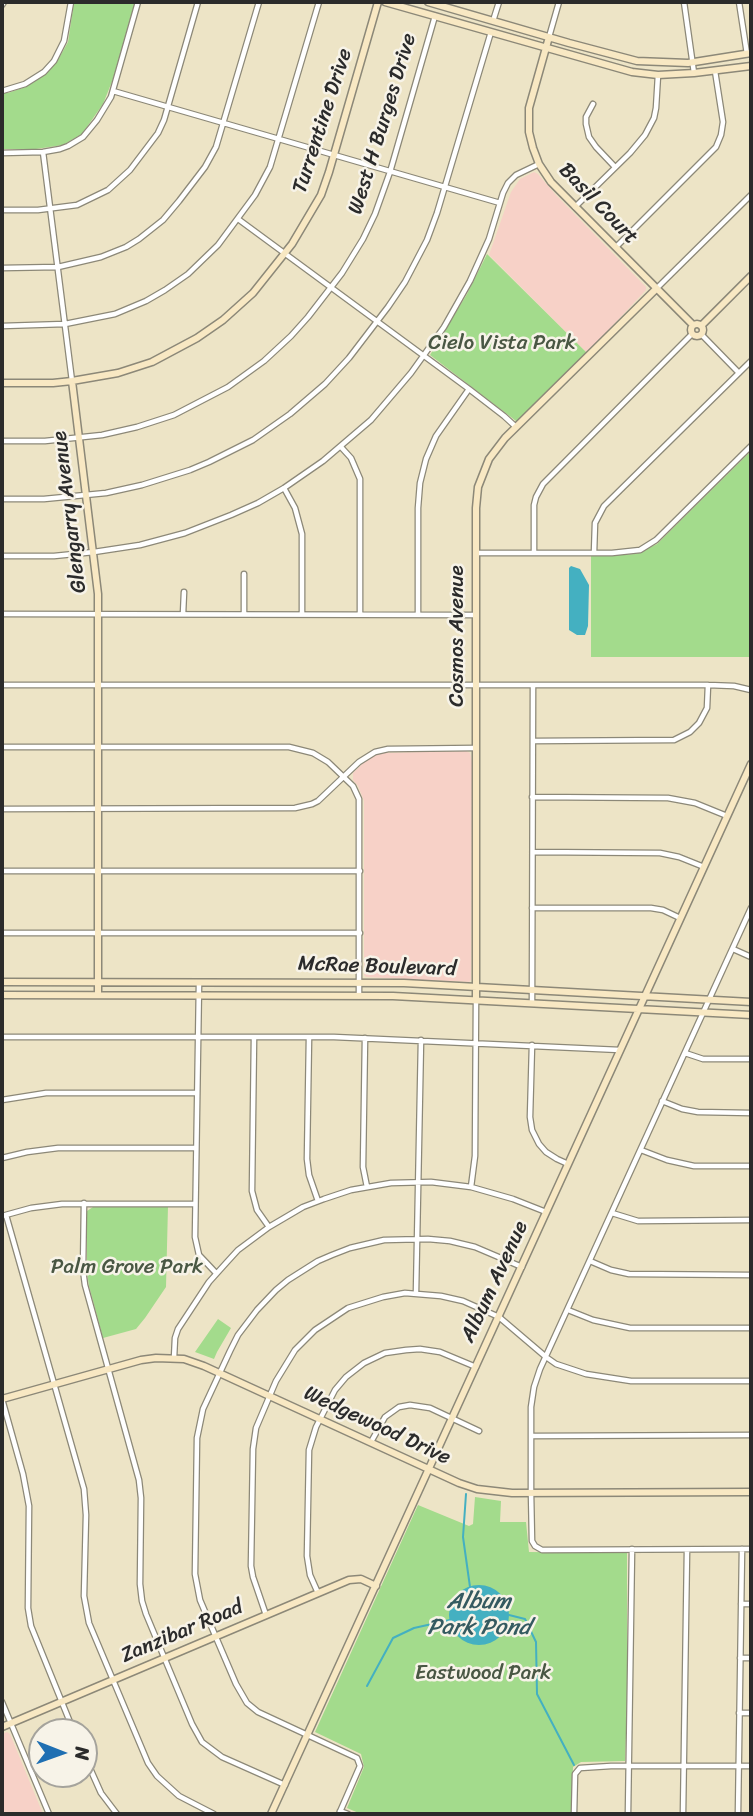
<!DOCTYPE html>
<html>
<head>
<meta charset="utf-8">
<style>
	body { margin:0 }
	#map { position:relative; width:753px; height:1816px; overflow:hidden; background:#ede4c6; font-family:Sriracha,sans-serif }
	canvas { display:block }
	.frame { position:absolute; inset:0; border:4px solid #2b2b2b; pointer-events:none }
	.north { position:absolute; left:28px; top:1718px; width:70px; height:70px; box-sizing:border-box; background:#f7f3e8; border:2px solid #a5a39c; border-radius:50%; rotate:91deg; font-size:19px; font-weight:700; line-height:28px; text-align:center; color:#2b2b2b }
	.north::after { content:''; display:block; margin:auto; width:24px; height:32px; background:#1f6fb2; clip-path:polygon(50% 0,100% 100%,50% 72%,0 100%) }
</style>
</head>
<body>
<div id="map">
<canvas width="753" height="1816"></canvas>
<div class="frame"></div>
<div class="north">N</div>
</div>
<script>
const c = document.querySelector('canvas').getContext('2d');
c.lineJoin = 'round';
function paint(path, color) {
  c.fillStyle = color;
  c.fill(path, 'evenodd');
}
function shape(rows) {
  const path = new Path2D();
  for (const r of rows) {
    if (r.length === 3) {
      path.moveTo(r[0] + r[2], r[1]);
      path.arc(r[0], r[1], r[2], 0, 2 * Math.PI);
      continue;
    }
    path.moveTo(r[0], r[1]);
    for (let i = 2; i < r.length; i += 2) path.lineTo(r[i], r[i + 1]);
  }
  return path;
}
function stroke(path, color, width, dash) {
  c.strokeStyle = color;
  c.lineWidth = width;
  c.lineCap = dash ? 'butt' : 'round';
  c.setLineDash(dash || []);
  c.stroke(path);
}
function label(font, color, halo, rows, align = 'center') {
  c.font = font + ' Sriracha,sans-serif';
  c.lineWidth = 5;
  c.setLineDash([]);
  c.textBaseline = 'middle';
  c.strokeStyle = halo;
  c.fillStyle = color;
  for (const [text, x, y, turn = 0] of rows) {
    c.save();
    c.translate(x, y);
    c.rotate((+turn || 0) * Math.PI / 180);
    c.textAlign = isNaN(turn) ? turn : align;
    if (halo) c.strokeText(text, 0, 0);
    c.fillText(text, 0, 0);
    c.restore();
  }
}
const built = shape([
	[534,172,538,174,555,194,646,287,646,290,587,353,489,255,511,192,520,179],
	[466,751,470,753,472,762,471,980,469,982,366,977,364,975,364,801,358,786,353,780,353,773,365,761,380,753],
	[7,1732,10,1734,43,1814,2,1814,2,1734]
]);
const green = shape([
	[74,2,135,2,113,79,103,104,82,134,63,145,36,149,2,149,2,93,8,93,25,87,34,82,50,69,59,58,68,42],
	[487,254,587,353,519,421,516,421,430,355,467,294],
	[751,451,751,657,591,657,591,556,636,554,657,544],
	[168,1206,166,1287,145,1318,136,1329,103,1338,89,1286,87,1273,87,1211,93,1207],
	[218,1319,231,1328,217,1352,214,1359,195,1352],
	[475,1497,501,1501,500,1522,526,1522,529,1552,627,1553,627,1710,625,1761,581,1762,573,1767,571,1814,361,1814,347,1808,364,1767,361,1754,315,1732,418,1505,469,1526,473,1524]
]);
const water = shape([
	[571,566,580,569,589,585,588,626,585,635,577,635,569,630,569,568],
	[479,1615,30]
]);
const stream = shape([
	[466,1494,463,1537,470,1587],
	[509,1615,525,1619,536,1642,537,1694,574,1765],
	[367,1686,393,1638,414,1628,450,1620]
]);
const street = shape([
	[684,2,694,73],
	[739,2,747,54],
	[2,5,4,2],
	[493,21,499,2],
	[549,37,559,2],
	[2,91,25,84,44,72,54,61,64,41,71,2],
	[113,91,500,203],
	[593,104,586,117,586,124,589,137,596,147,615,167],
	[43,152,72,381],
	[2,153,43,152,60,149,68,146,83,137,97,120,111,97,138,2],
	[575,207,630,153,645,135,654,118,656,108,658,75],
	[2,210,38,210,77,205,108,190,130,170,158,133,164,120,198,2],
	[238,219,469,389,504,416,516,427],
	[616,247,716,147,721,135,723,122,715,71],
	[2,268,58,267,101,257,126,247,139,239,163,220,179,201,205,167,216,147,259,2],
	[656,289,751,195],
	[2,326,65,324,115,314,146,301,165,290,188,274,218,245,255,195,270,167,319,2],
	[701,334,739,373],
	[2,441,45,441,102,435,137,427,174,415,228,387,264,361,291,336,308,317,342,273,363,239,375,214,390,172,435,16],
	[341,447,351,458,360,479,360,614],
	[284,488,295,508,302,534,302,614],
	[2,499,44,499,106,493,142,485,190,470,209,462,253,440,290,414,325,384,349,358,388,307,405,282,427,240,437,213,491,32],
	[534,552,534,505,536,497,543,484,692,334],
	[476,553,612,553,640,550,656,540,751,446],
	[594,553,595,523,604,506,751,361],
	[2,556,54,556,94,552,140,545,185,533,231,515,258,503,284,488,323,461,371,420,411,373,444,327,470,281,489,239,503,193,508,183,516,175,539,164],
	[2,614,475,615],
	[183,614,184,592],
	[244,614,244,574],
	[418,614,418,508,420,483,426,459,436,436,469,389],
	[2,685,708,685,734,686,751,690],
	[533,741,674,740,690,732,699,723,707,708,708,685],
	[2,747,289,747,313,753,328,762,353,786,359,799,359,996],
	[532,797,668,798,695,803,727,816],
	[2,809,295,808,312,804,318,801,359,762,375,752,388,749,475,748],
	[533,852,660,853,679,857,704,867],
	[2,871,360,871],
	[532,908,651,908,663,910,680,918],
	[751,908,540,1369,534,1387,531,1407,531,1492,532,1541,535,1546,542,1550,751,1549],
	[2,933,360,933],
	[733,949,751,957],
	[199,983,195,1237,199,1255,216,1273],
	[532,1003,533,685],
	[2,1037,334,1037,620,1050],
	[254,1037,252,1191,257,1210,269,1227],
	[309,1037,307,1159,309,1175,318,1201],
	[365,1038,363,1167,367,1187],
	[532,1045,530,1117,532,1130,539,1144,546,1152,557,1159,568,1164],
	[685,1053,703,1059,751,1059],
	[2,1100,46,1093,197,1093],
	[662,1101,682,1109,698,1112,751,1113],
	[641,1150,667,1160,694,1166,751,1166],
	[2,1158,27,1152,58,1148,196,1148],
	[471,1187,475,1156,476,1000],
	[84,1203,83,1270,85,1285,139,1480,141,1498,140,1584,142,1601,146,1614,192,1724,202,1742,222,1757,285,1785],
	[612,1213,638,1221,751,1220],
	[6,1215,84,1489,86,1515,84,1596,89,1623,148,1763,157,1776,179,1796,214,1814],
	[2,1216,31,1208,62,1204,195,1204],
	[590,1261,611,1270,629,1274,751,1275],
	[416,1293,421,1040],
	[568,1310,593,1320,630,1328,751,1328],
	[174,1358,175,1338,178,1329,209,1282,227,1262,238,1250,269,1227,303,1207,324,1199,351,1190,391,1183,431,1182,471,1187,513,1199,546,1212],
	[2,1399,23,1474,29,1506,28,1608,31,1626,74,1732],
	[531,1436,751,1435],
	[371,1442,385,1417,399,1407,410,1405,430,1408,479,1431],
	[318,1593,310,1575,307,1556,309,1450,316,1427,335,1390,346,1377,364,1363,385,1353,406,1350,420,1349,440,1352,476,1367],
	[741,1604,751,1604],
	[266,1615,253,1577,251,1566,253,1449,256,1428,276,1381,295,1350,315,1330,348,1308,383,1297,405,1293,441,1296,463,1301,499,1317,546,1357,556,1364,586,1374,631,1381,751,1381],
	[740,1658,751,1658],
	[2,1702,49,1814],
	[739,1713,751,1713],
	[84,1755,101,1793,117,1814],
	[340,1811,348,1814],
	[339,1814,360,1766,357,1758,258,1712,247,1703,236,1684,200,1600,195,1574,197,1438,203,1409,230,1351,238,1335,257,1310,276,1290,288,1280,318,1261,332,1255,350,1248,384,1240,428,1239,450,1241,475,1247,522,1267],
	[574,1814,575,1774,580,1768,611,1766,751,1766],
	[628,1814,632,1549],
	[683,1814,687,1550],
	[738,1814,742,1549]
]);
const secondary = shape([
	[385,2,632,72,658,75,694,73,751,66],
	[428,2,569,43,637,61,688,63,751,53],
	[549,37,529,108,529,132,533,148,539,164,551,182,693,325],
	[697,330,6],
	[701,326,751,276],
	[72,381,98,594,98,995],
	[2,383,53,383,72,381,118,373,152,362,197,338,223,320,253,293,292,244,321,195,329,172,378,2],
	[2,982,404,983,751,1002],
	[2,995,393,996,751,1015],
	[476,1000,476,508,478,487,489,459,505,438,656,289],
	[2,1399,141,1360,156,1358,184,1359,204,1366,459,1483,477,1489,512,1493,751,1492],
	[2,1727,349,1580,361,1579,376,1586],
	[271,1814,751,764]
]);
const streetNames = [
	["Turrentine Drive",323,121,-72],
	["West H Burges Drive",383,124,-73],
	["Basil Court",598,204,46],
	["Glengarry Avenue",70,512,-97],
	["Cosmos Avenue",458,636,-90],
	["McRae Boulevard",377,967,2],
	["Album Avenue",495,1282,-65],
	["Wedgewood Drive",377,1426,25],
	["Zanzibar Road",182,1632,-23]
];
const parkNames = [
	["Cielo Vista Park",502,344],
	["Palm Grove Park",127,1268],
	["Eastwood Park",483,1674]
];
const waterNames = [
	["Album",479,1602],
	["Park Pond",479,1628]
];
paint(built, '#f7d1c7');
paint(green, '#a3db8c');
paint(water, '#44b0c1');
stroke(stream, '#44b0c1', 2);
stroke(street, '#8c8878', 7);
stroke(secondary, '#8c8878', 9);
stroke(street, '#fff', 4.5);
stroke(secondary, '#f8e8c3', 6);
label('21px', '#2b2b2b', '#f7f3e8', streetNames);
label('21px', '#495743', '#f7f3e8', parkNames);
label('italic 23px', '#345a60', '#f7f3e8', waterNames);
</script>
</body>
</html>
